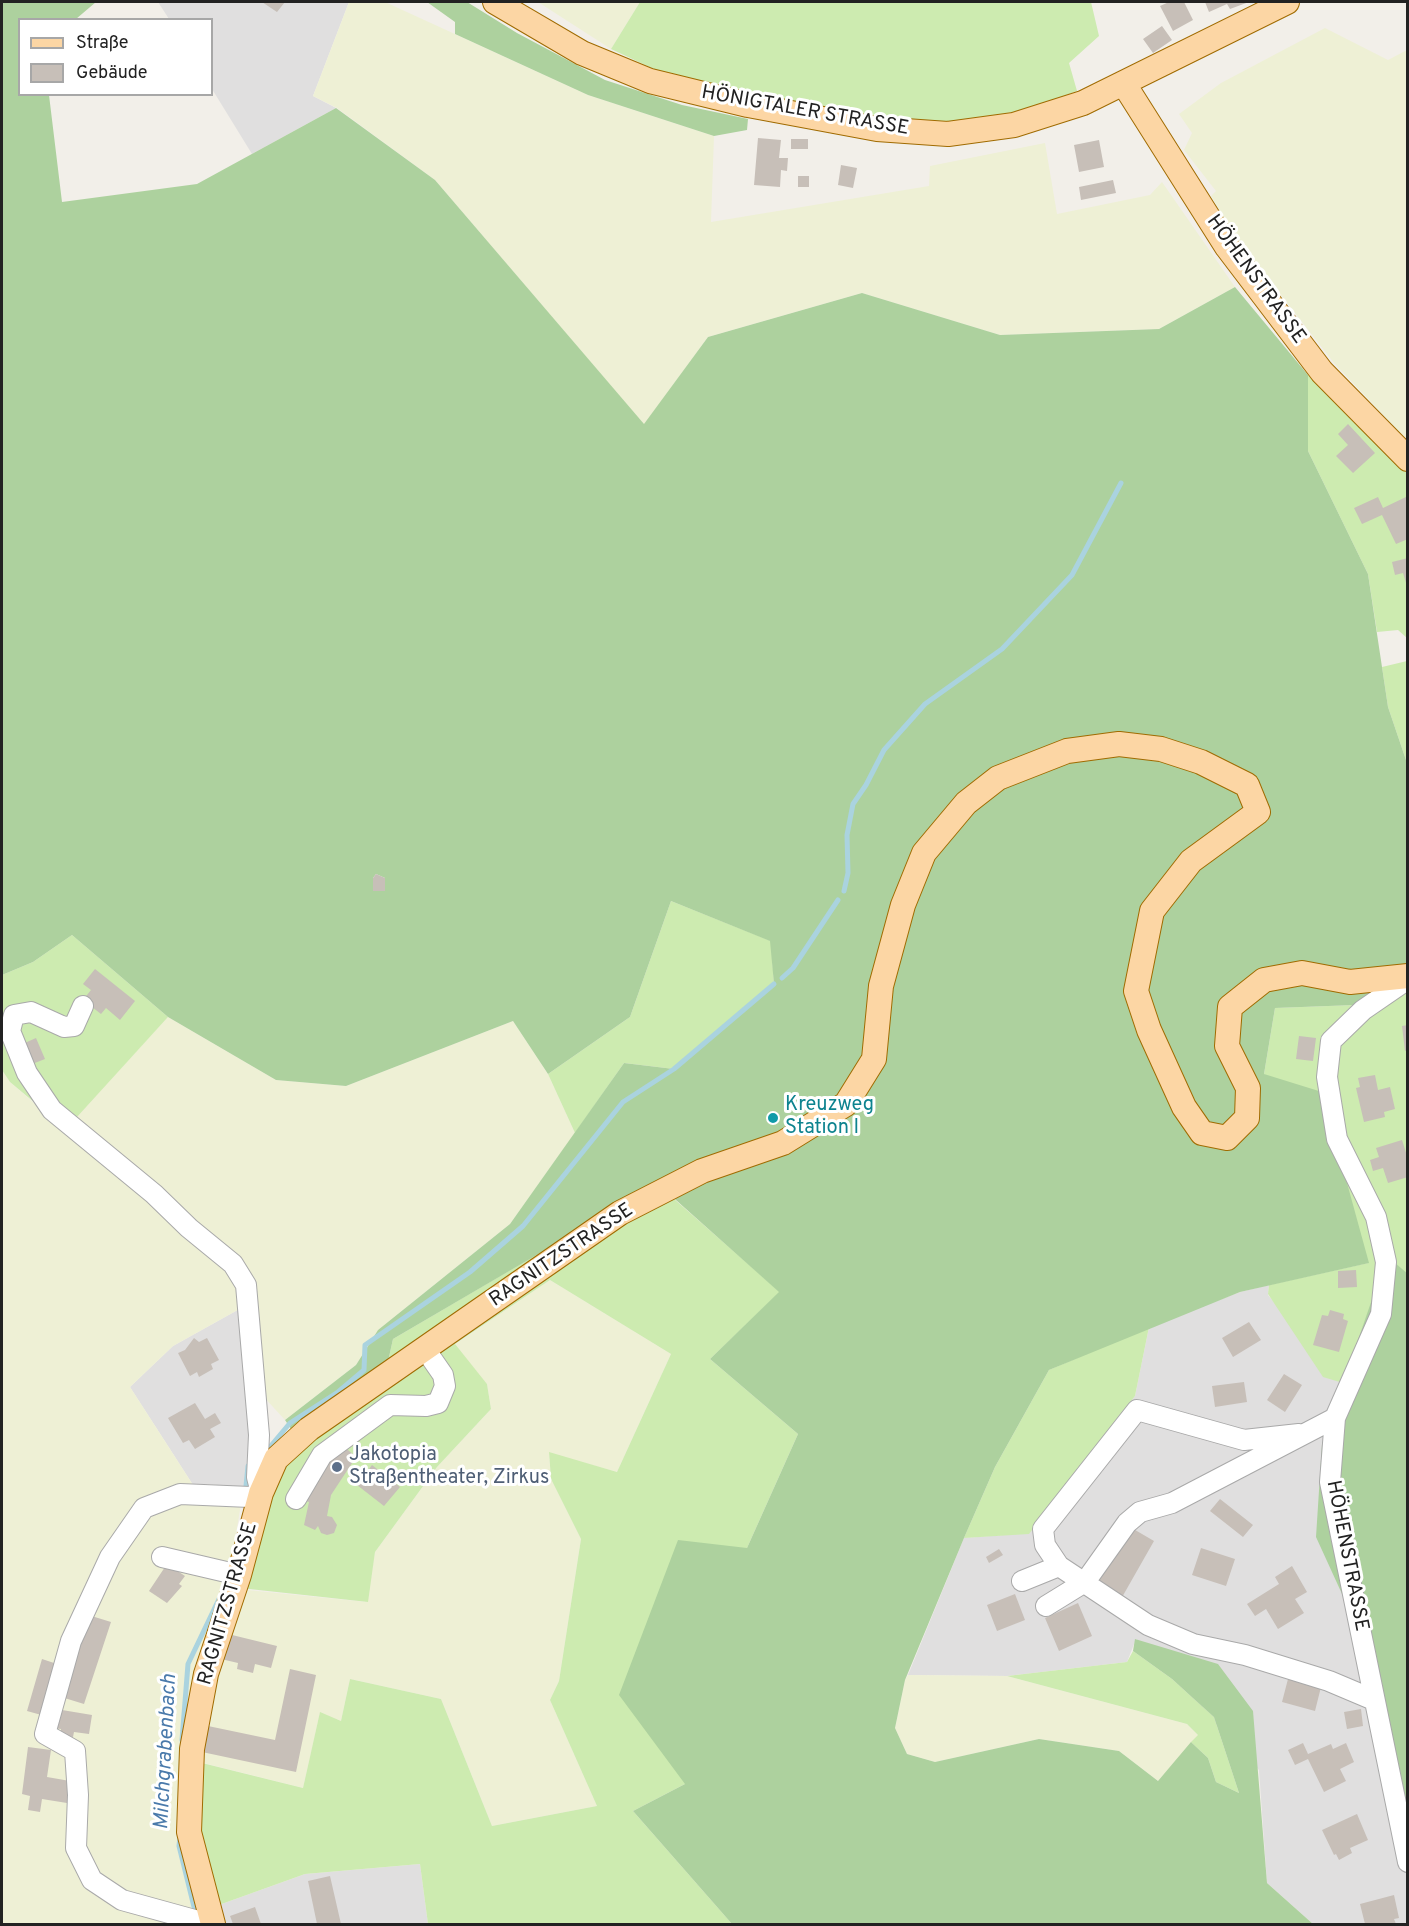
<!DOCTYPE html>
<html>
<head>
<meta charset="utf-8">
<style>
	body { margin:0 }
	#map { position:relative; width:1409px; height:1926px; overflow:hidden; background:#f2efe9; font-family:Overpass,sans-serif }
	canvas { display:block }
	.frame { position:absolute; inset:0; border:3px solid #222; pointer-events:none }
	.legend { position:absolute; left:18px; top:18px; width:195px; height:78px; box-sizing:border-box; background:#fff; border:2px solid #a7a7a7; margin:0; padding:8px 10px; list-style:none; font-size:18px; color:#222 }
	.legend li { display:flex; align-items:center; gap:12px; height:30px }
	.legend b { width:30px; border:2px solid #a7a7a7 }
</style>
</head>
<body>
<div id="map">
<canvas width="1409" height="1926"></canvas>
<div class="frame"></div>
<ul class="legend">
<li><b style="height:8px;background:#fcd6a4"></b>Straße</li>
<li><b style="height:16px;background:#c7bfb8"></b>Gebäude</li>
</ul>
</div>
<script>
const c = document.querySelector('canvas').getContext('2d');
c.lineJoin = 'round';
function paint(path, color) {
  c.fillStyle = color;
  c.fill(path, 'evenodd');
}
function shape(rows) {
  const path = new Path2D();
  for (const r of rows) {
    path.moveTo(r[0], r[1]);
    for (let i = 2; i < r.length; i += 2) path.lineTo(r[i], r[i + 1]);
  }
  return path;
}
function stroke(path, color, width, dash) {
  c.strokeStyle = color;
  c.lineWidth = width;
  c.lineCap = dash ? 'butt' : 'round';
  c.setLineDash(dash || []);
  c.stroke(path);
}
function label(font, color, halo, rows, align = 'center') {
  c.font = font + ' Overpass,sans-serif';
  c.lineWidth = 6;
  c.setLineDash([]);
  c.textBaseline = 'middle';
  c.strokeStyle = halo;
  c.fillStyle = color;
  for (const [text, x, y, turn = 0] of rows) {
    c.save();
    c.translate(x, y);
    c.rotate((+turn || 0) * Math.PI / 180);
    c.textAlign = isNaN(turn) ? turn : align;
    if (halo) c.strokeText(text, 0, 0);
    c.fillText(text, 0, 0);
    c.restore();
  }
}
const residential = shape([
	[158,2,349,2,313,96,336,108,252,154,212,89,212,20,169,19],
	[1269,1285,1268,1295,1343,1383,1374,1664,1407,1824,1407,1924,1313,1924,1267,1883,1259,1770,1136,1639,1127,1662,1007,1676,908,1675,964,1538,1029,1533,1135,1396,1149,1327,1240,1292],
	[243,1307,252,1393,251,1481,245,1488,208,1484,195,1488,130,1387,173,1346],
	[420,1864,428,1924,223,1924,216,1906,305,1874]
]);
const farmland = shape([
	[349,2,385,2,588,95,714,136,711,222,929,186,930,166,1045,143,1057,214,1150,195,1162,182,1235,287,1159,329,1000,335,862,293,708,337,644,425,435,180,337,108,313,96],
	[538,2,640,2,611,49],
	[1325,28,1388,60,1407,50,1407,440,1334,363,1237,239,1211,196,1216,191,1184,150,1192,133,1179,114,1221,83],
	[168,1017,276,1080,346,1086,513,1021,548,1074,575,1133,510,1224,378,1330,356,1365,285,1420,263,1396,243,1307,173,1346,130,1387,204,1502,241,1504,227,1588,367,1602,375,1552,437,1467,491,1409,487,1384,454,1345,550,1280,671,1354,617,1472,549,1453,551,1479,581,1539,559,1681,550,1700,597,1806,492,1826,441,1699,350,1679,341,1721,320,1713,303,1788,199,1762,223,1924,2,1924,2,1070,10,1082,64,1129],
	[908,1675,1007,1676,1187,1724,1199,1736,1158,1781,1119,1751,1039,1739,935,1762,907,1754,895,1728,905,1680]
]);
const grass = shape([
	[640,2,1091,2,1099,36,1069,63,1077,91,1034,108,946,125,826,109,658,71,611,49],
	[1308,375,1407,473,1407,638,1398,630,1377,632,1368,574,1308,451],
	[1407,661,1407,763,1388,707,1382,667],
	[671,901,771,941,774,984,674,1069,624,1063,575,1133,548,1074,630,1017],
	[72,935,168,1017,66,1129,10,1082,2,1070,2,975,33,962],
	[1407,966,1407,1274,1388,1257,1343,1383,1323,1377,1268,1294,1269,1285,1368,1263,1264,1074,1275,1008,1355,1005],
	[657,1184,780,1292,710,1359,798,1434,747,1548,685,1784,633,1811,732,1924,428,1924,420,1864,305,1874,216,1906,201,1836,198,1762,303,1788,320,1712,341,1721,350,1679,441,1699,492,1826,597,1806,550,1700,559,1681,581,1539,551,1479,549,1452,617,1472,671,1354,550,1280,455,1344,487,1384,491,1409,437,1467,375,1552,368,1602,222,1586,276,1459,387,1366,393,1339],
	[1149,1327,1135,1396,1029,1534,964,1538,995,1467,1049,1370],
	[1133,1651,1172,1679,1214,1717,1239,1793,1216,1782,1208,1758,1191,1742,1198,1735,1187,1724,1007,1676,1127,1662]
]);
const forest = shape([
	[2,2,96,2,76,19,20,20,20,94,49,95,62,202,197,184,336,108,435,180,644,424,708,337,862,293,1000,335,1159,329,1235,287,1308,375,1308,451,1368,574,1388,707,1407,763,1407,966,1355,1005,1275,1008,1264,1074,1322,1092,1369,1263,1240,1292,1049,1370,995,1467,964,1538,905,1680,895,1728,907,1754,935,1762,1039,1739,1119,1751,1158,1781,1191,1742,1208,1758,1216,1782,1239,1793,1214,1717,1172,1679,1133,1651,1135,1639,1218,1664,1253,1711,1267,1883,1313,1924,732,1924,633,1811,685,1784,619,1695,678,1540,747,1548,798,1434,710,1359,779,1292,658,1184,393,1339,387,1366,291,1429,285,1420,356,1365,378,1330,510,1224,624,1063,674,1069,774,984,770,941,671,901,630,1017,548,1074,513,1021,346,1086,276,1080,168,1017,72,935,33,962,2,975],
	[376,874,385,878,385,891,373,891,373,878],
	[427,2,467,2,517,33,605,80,682,105,748,119,747,130,714,136,588,95,455,34,455,22],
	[1387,1256,1408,1274,1407,1824,1374,1664,1316,1537,1322,1444]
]);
const stream = shape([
	[844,891,848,873,847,835,853,804,866,785,884,750,925,704,1002,649,1072,575,1121,483],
	[782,978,793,968,838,900],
	[264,1454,290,1423,338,1392,364,1370,365,1345,470,1272,523,1226,623,1102,674,1069,774,984],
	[246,1486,248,1466],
	[182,1740,188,1664,219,1599],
	[180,1836,179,1846,195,1911]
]);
const building = shape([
	[262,2,285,2,277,12],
	[1169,2,1184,2,1193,20,1173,31,1160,6],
	[1205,2,1249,2,1230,9,1227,4,1209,12],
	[1162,26,1172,40,1153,53,1143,39],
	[758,138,781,140,779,158,788,158,787,171,781,170,780,187,754,185],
	[791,139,808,139,808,149,791,149],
	[1099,140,1104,167,1079,172,1074,145],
	[841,165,857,168,853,188,838,185],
	[798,176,809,176,809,187,798,187],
	[1113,180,1116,193,1081,200,1079,187],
	[1348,424,1375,453,1353,473,1336,456,1348,445,1338,434],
	[1408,496,1408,539,1396,544,1382,515,1362,524,1354,508,1378,497,1383,508],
	[1408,558,1408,586,1407,586,1403,573,1395,575,1392,562],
	[376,874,385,878,385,891,373,891,373,878],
	[95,969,135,1001,120,1020,106,1008,101,1014,83,1000,91,990,83,984],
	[1408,1025,1408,1050,1405,1051,1402,1026],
	[1299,1036,1316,1038,1313,1061,1296,1059],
	[36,1038,45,1059,27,1066,18,1046],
	[1375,1075,1378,1090,1390,1087,1395,1109,1384,1112,1385,1117,1364,1122,1356,1088,1360,1087,1358,1078],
	[1402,1140,1408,1159,1408,1177,1388,1183,1383,1168,1373,1171,1370,1160,1379,1157,1376,1148],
	[1356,1270,1357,1287,1338,1288,1338,1271],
	[1330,1310,1344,1314,1343,1319,1348,1321,1339,1352,1313,1345,1322,1315,1328,1316],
	[1249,1322,1261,1340,1233,1357,1222,1338],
	[194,1338,199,1342,207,1338,219,1360,211,1364,213,1369,199,1377,197,1372,190,1376,178,1353,185,1350],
	[1284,1374,1302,1385,1285,1412,1267,1400],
	[1244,1382,1247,1402,1215,1407,1212,1386],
	[195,1403,205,1419,215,1413,221,1423,210,1429,215,1437,195,1449,189,1440,183,1443,168,1418],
	[340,1443,356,1457,331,1495,327,1516,332,1517,337,1525,334,1533,327,1535,321,1533,318,1526,315,1530,304,1525,309,1502,306,1501,311,1486],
	[372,1465,400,1487,384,1506,357,1485],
	[1220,1499,1253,1525,1243,1537,1210,1511],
	[1130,1527,1154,1541,1121,1599,1096,1585],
	[1201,1548,1235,1559,1226,1586,1192,1575],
	[999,1549,1003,1555,989,1563,986,1557],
	[167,1564,185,1576,179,1584,182,1586,167,1603,149,1591],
	[1292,1566,1307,1592,1295,1599,1304,1613,1278,1629,1266,1609,1255,1616,1247,1604,1279,1584,1275,1577],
	[1015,1594,1025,1620,997,1631,987,1605],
	[1078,1603,1092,1636,1059,1651,1045,1618],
	[85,1614,111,1622,84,1704,58,1696],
	[228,1634,277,1646,271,1668,255,1664,253,1673,237,1669,238,1663,221,1659],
	[42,1659,60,1665,45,1716,27,1711],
	[290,1669,316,1675,296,1772,202,1752,208,1726,275,1740],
	[1288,1679,1321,1687,1315,1711,1282,1702],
	[56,1709,92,1715,89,1734,74,1732,73,1737,60,1735,61,1729,53,1728],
	[1361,1709,1363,1726,1347,1729,1344,1712],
	[1303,1743,1308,1754,1331,1744,1333,1749,1346,1743,1354,1762,1340,1769,1346,1781,1324,1792,1308,1759,1295,1765,1288,1750],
	[28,1747,51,1750,47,1777,70,1781,67,1803,42,1799,40,1812,28,1810,30,1796,22,1794],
	[1357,1814,1368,1840,1350,1848,1352,1853,1339,1860,1336,1854,1334,1855,1322,1830],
	[330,1876,341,1924,317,1924,308,1881],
	[1394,1895,1399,1918,1394,1919,1396,1924,1365,1924,1360,1904],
	[255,1907,261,1924,233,1924,230,1916]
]);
const minor = shape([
	[1408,979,1363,1010,1331,1041,1327,1077,1337,1139,1376,1217,1386,1262,1381,1314,1335,1418,1330,1482,1408,1862],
	[83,1006,74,1026,64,1027,31,1012,14,1015,10,1031,27,1073,52,1110,154,1194,189,1228,233,1264,246,1285,259,1435,257,1477,261,1493,250,1497,180,1494,144,1508,110,1557,71,1641,45,1734,75,1751,78,1795,76,1848,92,1880,122,1900,209,1924],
	[1299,1434,1244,1440,1137,1410,1043,1529,1045,1545,1059,1566,1148,1625,1193,1644,1245,1655,1329,1681,1374,1700],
	[296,1499,322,1455,390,1405,426,1406,438,1403,445,1386,443,1375,425,1349],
	[162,1557,239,1575],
	[1022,1581,1059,1566],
	[1046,1606,1085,1582,1127,1523,1140,1512,1172,1503,1335,1418]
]);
const major = shape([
	[495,2,582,53,650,81,748,105,877,129,948,134,1014,125,1083,103,1287,2],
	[1124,84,1227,247,1322,372,1408,459],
	[213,1924,189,1832,192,1749,206,1674,239,1575,261,1493,276,1459,309,1429,620,1213,702,1171,783,1143,846,1104,874,1059,881,986,903,905,924,853,966,803,998,778,1067,751,1119,744,1161,749,1201,762,1247,785,1258,812,1191,861,1152,911,1136,991,1149,1030,1184,1107,1202,1133,1227,1138,1247,1118,1248,1088,1227,1046,1230,1007,1264,980,1302,973,1350,982,1408,976]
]);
const markers = [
	[773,1118,6,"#0f9aa8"],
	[337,1467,6,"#5c6f8a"]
];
const streetNames = [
	["HÖNIGTALER STRASSE",805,112,10],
	["HÖHENSTRASSE",1255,280,54],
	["RAGNITZSTRASSE",562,1256,-34],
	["HÖHENSTRASSE",1346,1556,79],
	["RAGNITZSTRASSE",229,1604,-74]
];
const cultureNames = [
	["Kreuzweg",785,1106],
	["Station I",785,1129]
];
const serviceNames = [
	["Jakotopia",349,1456],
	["Straßentheater, Zirkus",349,1479]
];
const waterNames = [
	["Milchgrabenbach",167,1752,-87]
];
paint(residential, '#e0dfdf');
paint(farmland, '#eef0d5');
paint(grass, '#cdebb0');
paint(forest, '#add19e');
stroke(stream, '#aad3df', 5);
paint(building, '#c7bfb8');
stroke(minor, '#a9a9a9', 22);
stroke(major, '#a06b00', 26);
stroke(minor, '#fff', 20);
stroke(major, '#fcd6a4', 24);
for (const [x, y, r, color] of markers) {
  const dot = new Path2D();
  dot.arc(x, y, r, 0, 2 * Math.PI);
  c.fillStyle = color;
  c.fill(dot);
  stroke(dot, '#fff', 2);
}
label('20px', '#222', '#fff', streetNames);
label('20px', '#0d838f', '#fff', cultureNames, 'left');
label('20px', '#4e5e75', '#fff', serviceNames, 'left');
label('italic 21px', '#4a7aab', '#fff', waterNames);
</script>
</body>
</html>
